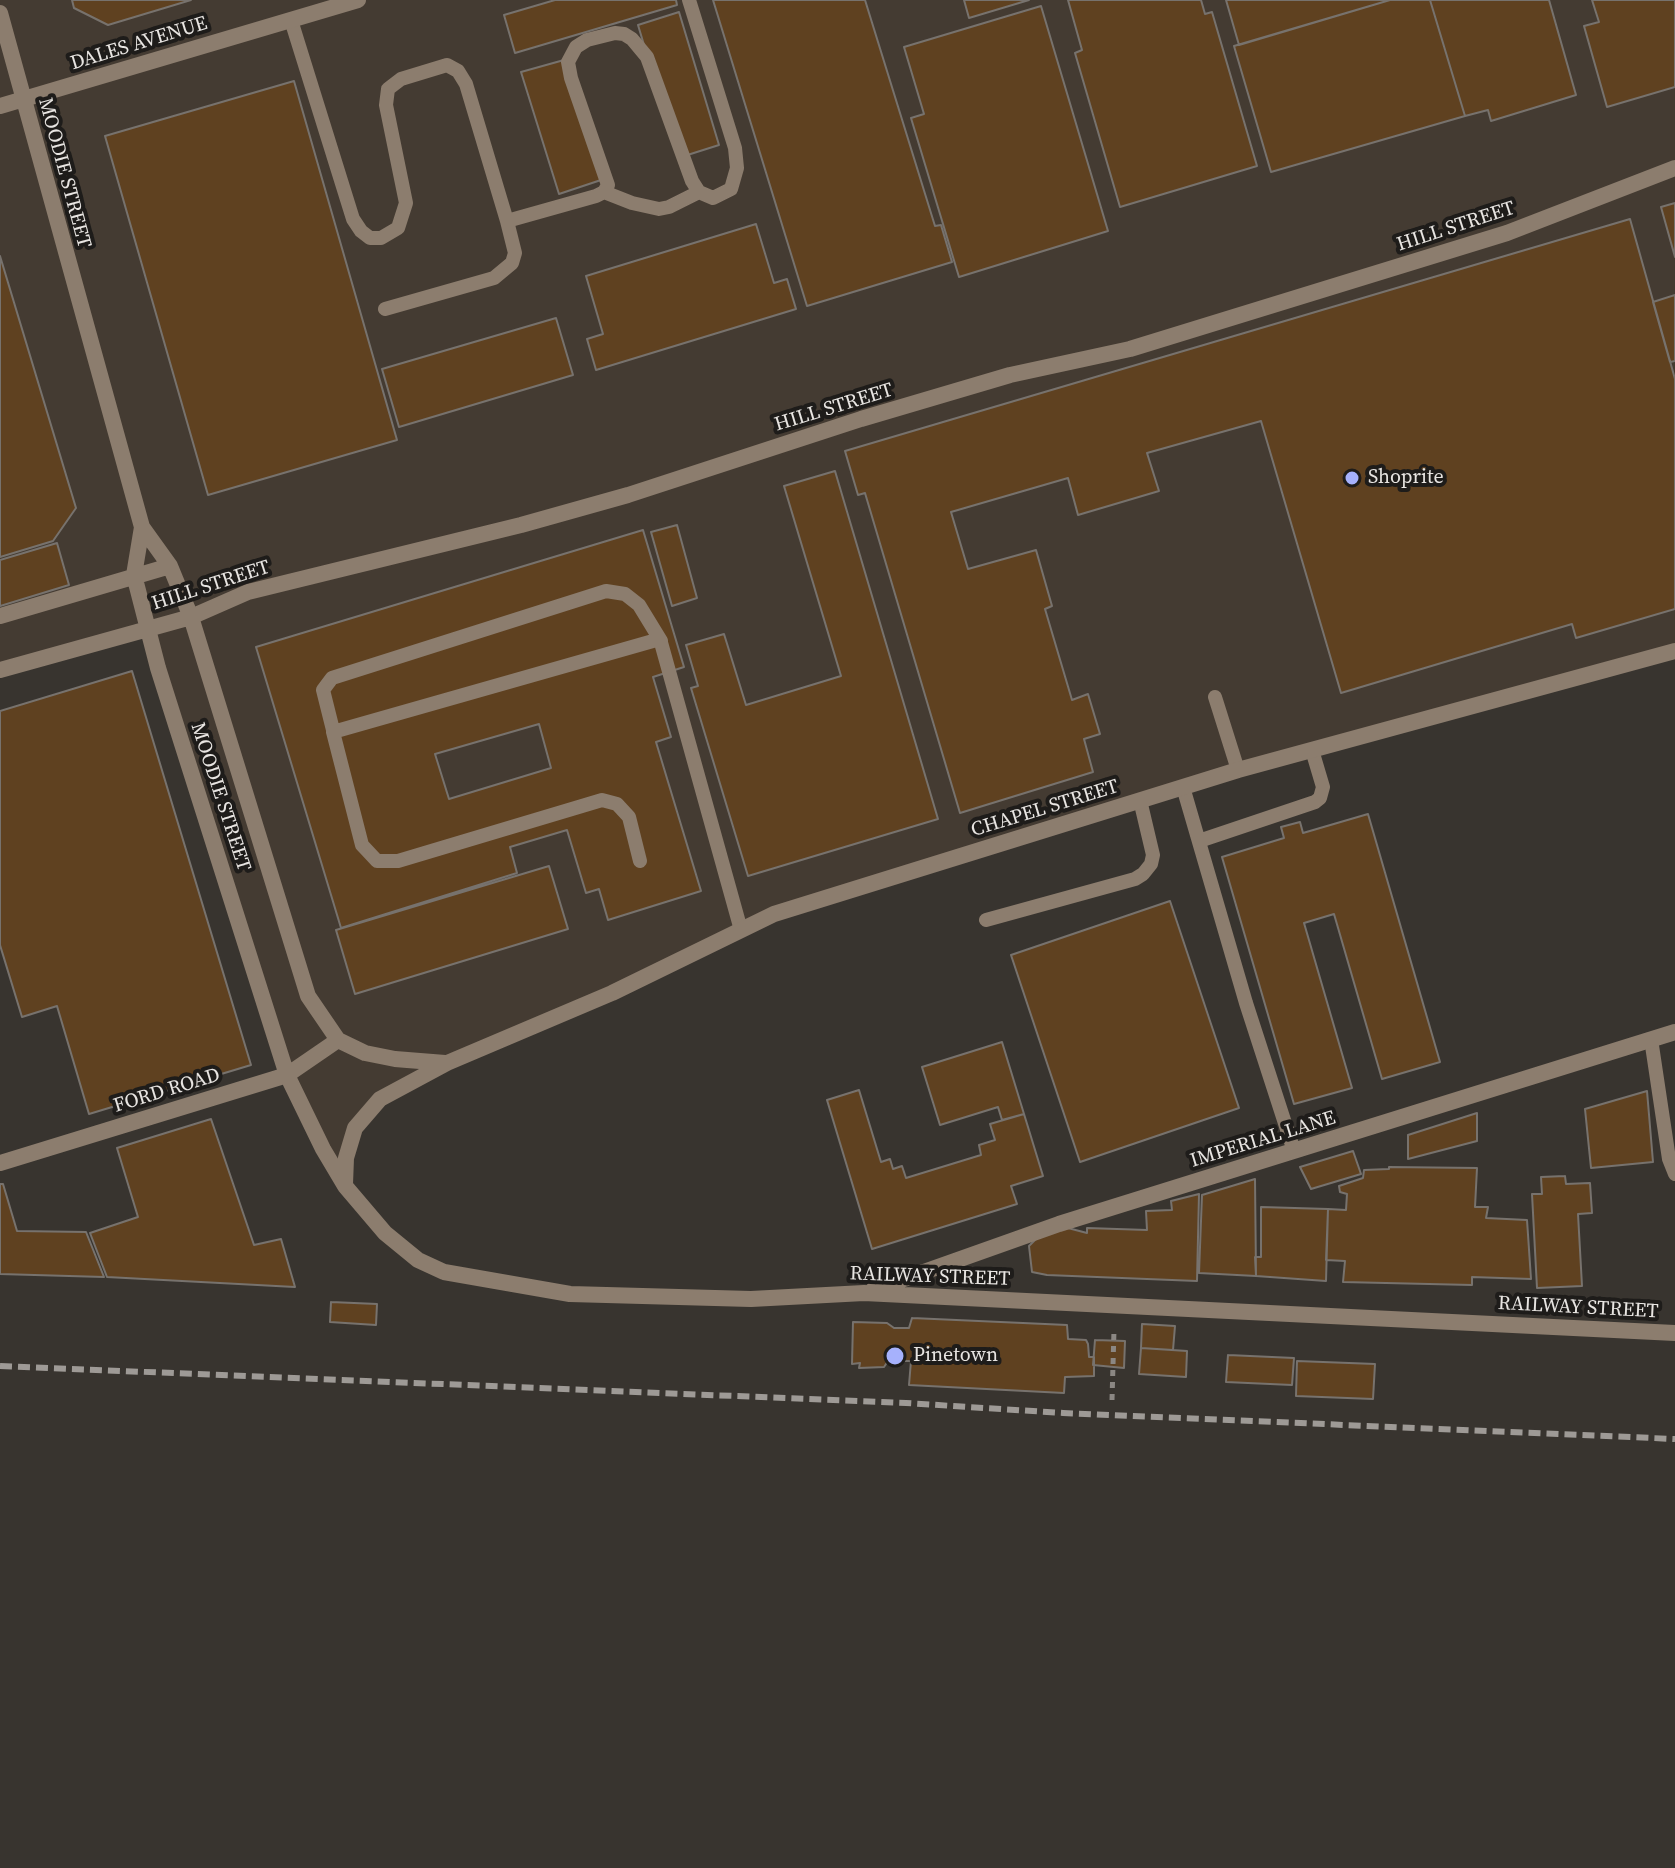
<!DOCTYPE html>
<html>
<head>
<meta charset="utf-8">
<style>
	body { margin:0 }
	canvas { display:block; background:#38342f }
</style>
</head>
<body>
<canvas width="1675" height="1868"></canvas>
<script>
const c = document.querySelector('canvas').getContext('2d');
c.lineJoin = 'round';
function paint(path, color) {
  c.fillStyle = color;
  c.fill(path, 'evenodd');
}
function shape(rows) {
  const path = new Path2D();
  for (const r of rows) {
    path.moveTo(r[0], r[1]);
    for (let i = 2; i < r.length; i += 2) path.lineTo(r[i], r[i + 1]);
  }
  return path;
}
function stroke(path, color, width, dash) {
  c.strokeStyle = color;
  c.lineWidth = width;
  c.lineCap = dash ? 'butt' : 'round';
  c.setLineDash(dash || []);
  c.stroke(path);
}
function label(font, color, halo, rows, align = 'center') {
  c.font = font + ' "Source Serif 4",serif';
  c.lineWidth = 8;
  c.setLineDash([]);
  c.textBaseline = 'middle';
  c.strokeStyle = halo;
  c.fillStyle = color;
  for (const [text, x, y, turn = 0] of rows) {
    c.save();
    c.translate(x, y);
    c.rotate((+turn || 0) * Math.PI / 180);
    c.textAlign = isNaN(turn) ? turn : align;
    if (halo) c.strokeText(text, 0, 0);
    c.fillText(text, 0, 0);
    c.restore();
  }
}
const built = shape([
	[0,0,1675,0,1675,649,774,913,441,1064,363,1114,344,1187,287,1076,147,626,0,668]
]);
const building = shape([
	[72,0,191,0,108,25,74,8,72,0],
	[555,0,676,0,677,5,515,53,504,15,555,0],
	[713,0,865,0,935,226,941,225,952,262,807,306,713,0],
	[964,0,1029,0,969,18,964,0],
	[1068,0,1201,0,1205,14,1212,12,1257,166,1120,207,1075,53,1082,50,1068,0],
	[1226,0,1390,0,1239,45,1226,0],
	[1390,0,1430,0,1465,116,1271,172,1234,46,1390,0],
	[1430,0,1549,0,1576,95,1491,121,1488,110,1465,116,1430,0],
	[1592,0,1675,0,1675,87,1607,107,1584,26,1599,22,1592,0],
	[1041,6,1108,231,959,277,911,118,924,114,904,47,1041,6],
	[679,12,719,145,678,158,638,25,679,12],
	[564,60,601,180,559,194,521,72,564,60],
	[294,81,397,440,208,495,105,136,294,81],
	[1675,203,1675,257,1661,207,1675,203],
	[1630,219,1675,379,1675,609,1576,638,1572,624,1341,693,1261,421,1147,453,1159,491,1078,515,1068,478,951,512,968,569,1036,550,1052,606,1045,609,1072,700,1088,694,1100,734,1084,739,1093,772,960,813,865,493,858,495,845,451,1630,219],
	[756,224,774,283,787,279,796,309,596,370,587,339,603,334,586,276,756,224],
	[0,256,76,508,53,541,0,557,0,256],
	[1675,295,1675,361,1670,362,1653,302,1675,295],
	[556,318,573,375,399,427,382,369,556,318],
	[835,471,938,819,748,876,691,688,698,686,686,645,724,634,746,705,841,676,784,486,835,471],
	[677,525,697,598,672,606,651,532,677,525],
	[643,530,684,667,653,677,671,737,656,742,701,891,608,920,599,889,586,893,567,830,510,847,517,873,341,928,256,647,643,530],
	[539,724,551,768,449,799,435,754,539,724],
	[57,543,69,585,0,606,0,560,57,543],
	[132,671,251,1065,89,1114,57,1006,22,1017,0,945,0,711,132,671],
	[1368,814,1440,1062,1382,1079,1334,914,1304,923,1352,1088,1294,1104,1222,857,1284,838,1281,827,1300,822,1303,833,1368,814],
	[549,866,568,929,355,994,336,930,549,866],
	[1170,901,1239,1108,1080,1162,1011,955,1170,901],
	[1002,1042,1024,1114,1002,1120,998,1107,940,1125,922,1067,1002,1042],
	[859,1090,881,1162,890,1159,893,1169,902,1166,906,1178,981,1155,979,1145,995,1140,990,1124,1024,1114,1043,1176,1011,1186,1017,1204,872,1249,827,1100,859,1090],
	[1647,1091,1653,1162,1591,1168,1585,1109,1647,1091],
	[1477,1113,1477,1141,1408,1159,1408,1135,1477,1113],
	[211,1119,254,1245,281,1239,295,1287,107,1277,90,1233,138,1217,117,1148,211,1119],
	[1353,1151,1361,1174,1311,1189,1300,1167,1353,1151],
	[1389,1167,1477,1168,1475,1207,1488,1207,1486,1218,1527,1220,1531,1279,1472,1277,1472,1285,1343,1282,1345,1261,1326,1260,1328,1209,1346,1210,1347,1194,1340,1192,1339,1186,1363,1178,1364,1170,1389,1169,1389,1167],
	[1565,1176,1566,1184,1590,1183,1592,1213,1578,1214,1582,1286,1537,1288,1532,1194,1542,1194,1541,1177,1565,1176],
	[1255,1179,1256,1276,1199,1273,1202,1195,1255,1179],
	[0,1184,3,1184,17,1231,86,1232,104,1277,0,1274,0,1184],
	[1199,1194,1197,1281,1047,1275,1032,1272,1029,1246,1041,1234,1064,1227,1087,1233,1087,1228,1147,1230,1146,1211,1172,1210,1171,1201,1199,1194],
	[1261,1207,1328,1209,1326,1281,1256,1276,1255,1257,1261,1257,1261,1207],
	[331,1302,377,1304,376,1325,330,1322,331,1302],
	[912,1318,1067,1325,1068,1339,1086,1340,1088,1344,1089,1357,1094,1357,1094,1376,1065,1377,1064,1393,909,1385,911,1361,888,1361,884,1367,859,1368,860,1363,852,1364,853,1322,887,1323,894,1328,909,1328,912,1318],
	[1142,1324,1175,1326,1173,1350,1141,1348,1142,1324],
	[1095,1340,1125,1341,1124,1368,1093,1365,1095,1340],
	[1141,1348,1187,1351,1186,1377,1139,1374,1141,1348],
	[1228,1355,1294,1358,1292,1385,1226,1382,1228,1355],
	[1297,1361,1375,1364,1373,1399,1296,1396,1297,1361]
]);
const path = shape([
	[1112,1400,1114,1330]
]);
const lane = shape([
	[291,20,353,219,361,231,370,238,381,238,398,228,406,203,386,105,388,89,401,79,447,65,458,71,466,84,507,221,515,253,512,263,494,278,385,309],
	[604,192,632,203,659,209,669,207,699,192],
	[507,221,596,196,604,192,608,185,571,78,568,62,576,47,587,40,615,33,624,34,632,39,647,57,692,181,699,192,713,198,731,189,737,168,735,148,689,0],
	[1215,697,1238,770],
	[334,734,323,690,332,678,606,591,625,594,639,605,661,641],
	[1183,787,1246,1003,1294,1151],
	[1199,841,1315,802,1320,798,1323,787,1312,750],
	[640,861,629,817,617,804,602,800,398,861,377,861,362,845,333,732,660,639,741,930],
	[986,920,1135,879,1143,874,1151,864,1153,855,1140,800],
	[1651,1039,1669,1159,1675,1174]
]);
const street = shape([
	[0,13,142,527,170,566,191,617,308,996,338,1040,365,1053,395,1059,445,1063],
	[0,106,358,0],
	[142,527,134,575,158,668,287,1075,323,1149,345,1186,385,1233,418,1260,444,1272,570,1294,751,1299,864,1293,1675,1333],
	[0,616,170,566],
	[0,670,191,617,248,592,521,525,628,495,861,419,1010,375,1130,349,1507,233,1675,168],
	[0,1163,287,1075,338,1040],
	[345,1184,346,1158,355,1128,380,1099,447,1063,612,993,774,914,1238,770,1675,651],
	[873,1290,1059,1224,1675,1032]
]);
const rail = shape([
	[0,1366,906,1403,1063,1413,1675,1439]
]);
const markers = [
	[1352,478,8,"#a6b1fc"],
	[895,1356,10,"#a6b1fc"]
];
const streetNames = [
	["DALES AVENUE",139,44,-17],
	["MOODIE STREET",64,173,75],
	["HILL STREET",1456,227,-18],
	["HILL STREET",834,408,-17],
	["HILL STREET",211,586,-18],
	["MOODIE STREET",220,797,72],
	["CHAPEL STREET",1045,809,-17],
	["FORD ROAD",167,1091,-17],
	["IMPERIAL LANE",1263,1140,-17],
	["RAILWAY STREET",930,1277,2],
	["RAILWAY STREET",1578,1308,3]
];
const poiNames = [
	["Shoprite",1368,478],
	["Pinetown",913,1356]
];
paint(built, '#443b32');
paint(building, '#5f4120');
stroke(building, '#77726d', 2);
stroke(path, '#8b8783', 5, [6, 6]);
stroke(lane, '#8c7d6e', 14);
stroke(street, '#8c7d6e', 16);
stroke(rail, '#9e9a96', 6, [12, 6]);
for (const [x, y, r, color] of markers) {
  const dot = new Path2D();
  dot.arc(x, y, r, 0, 2 * Math.PI);
  c.fillStyle = color;
  c.fill(dot);
  stroke(dot, '#1e1c1a', 3);
}
label('20px', '#e8e5e2', '#1e1c1a', streetNames);
label('20px', '#e8e5e2', '#1e1c1a', poiNames, 'left');
</script>
</body>
</html>
